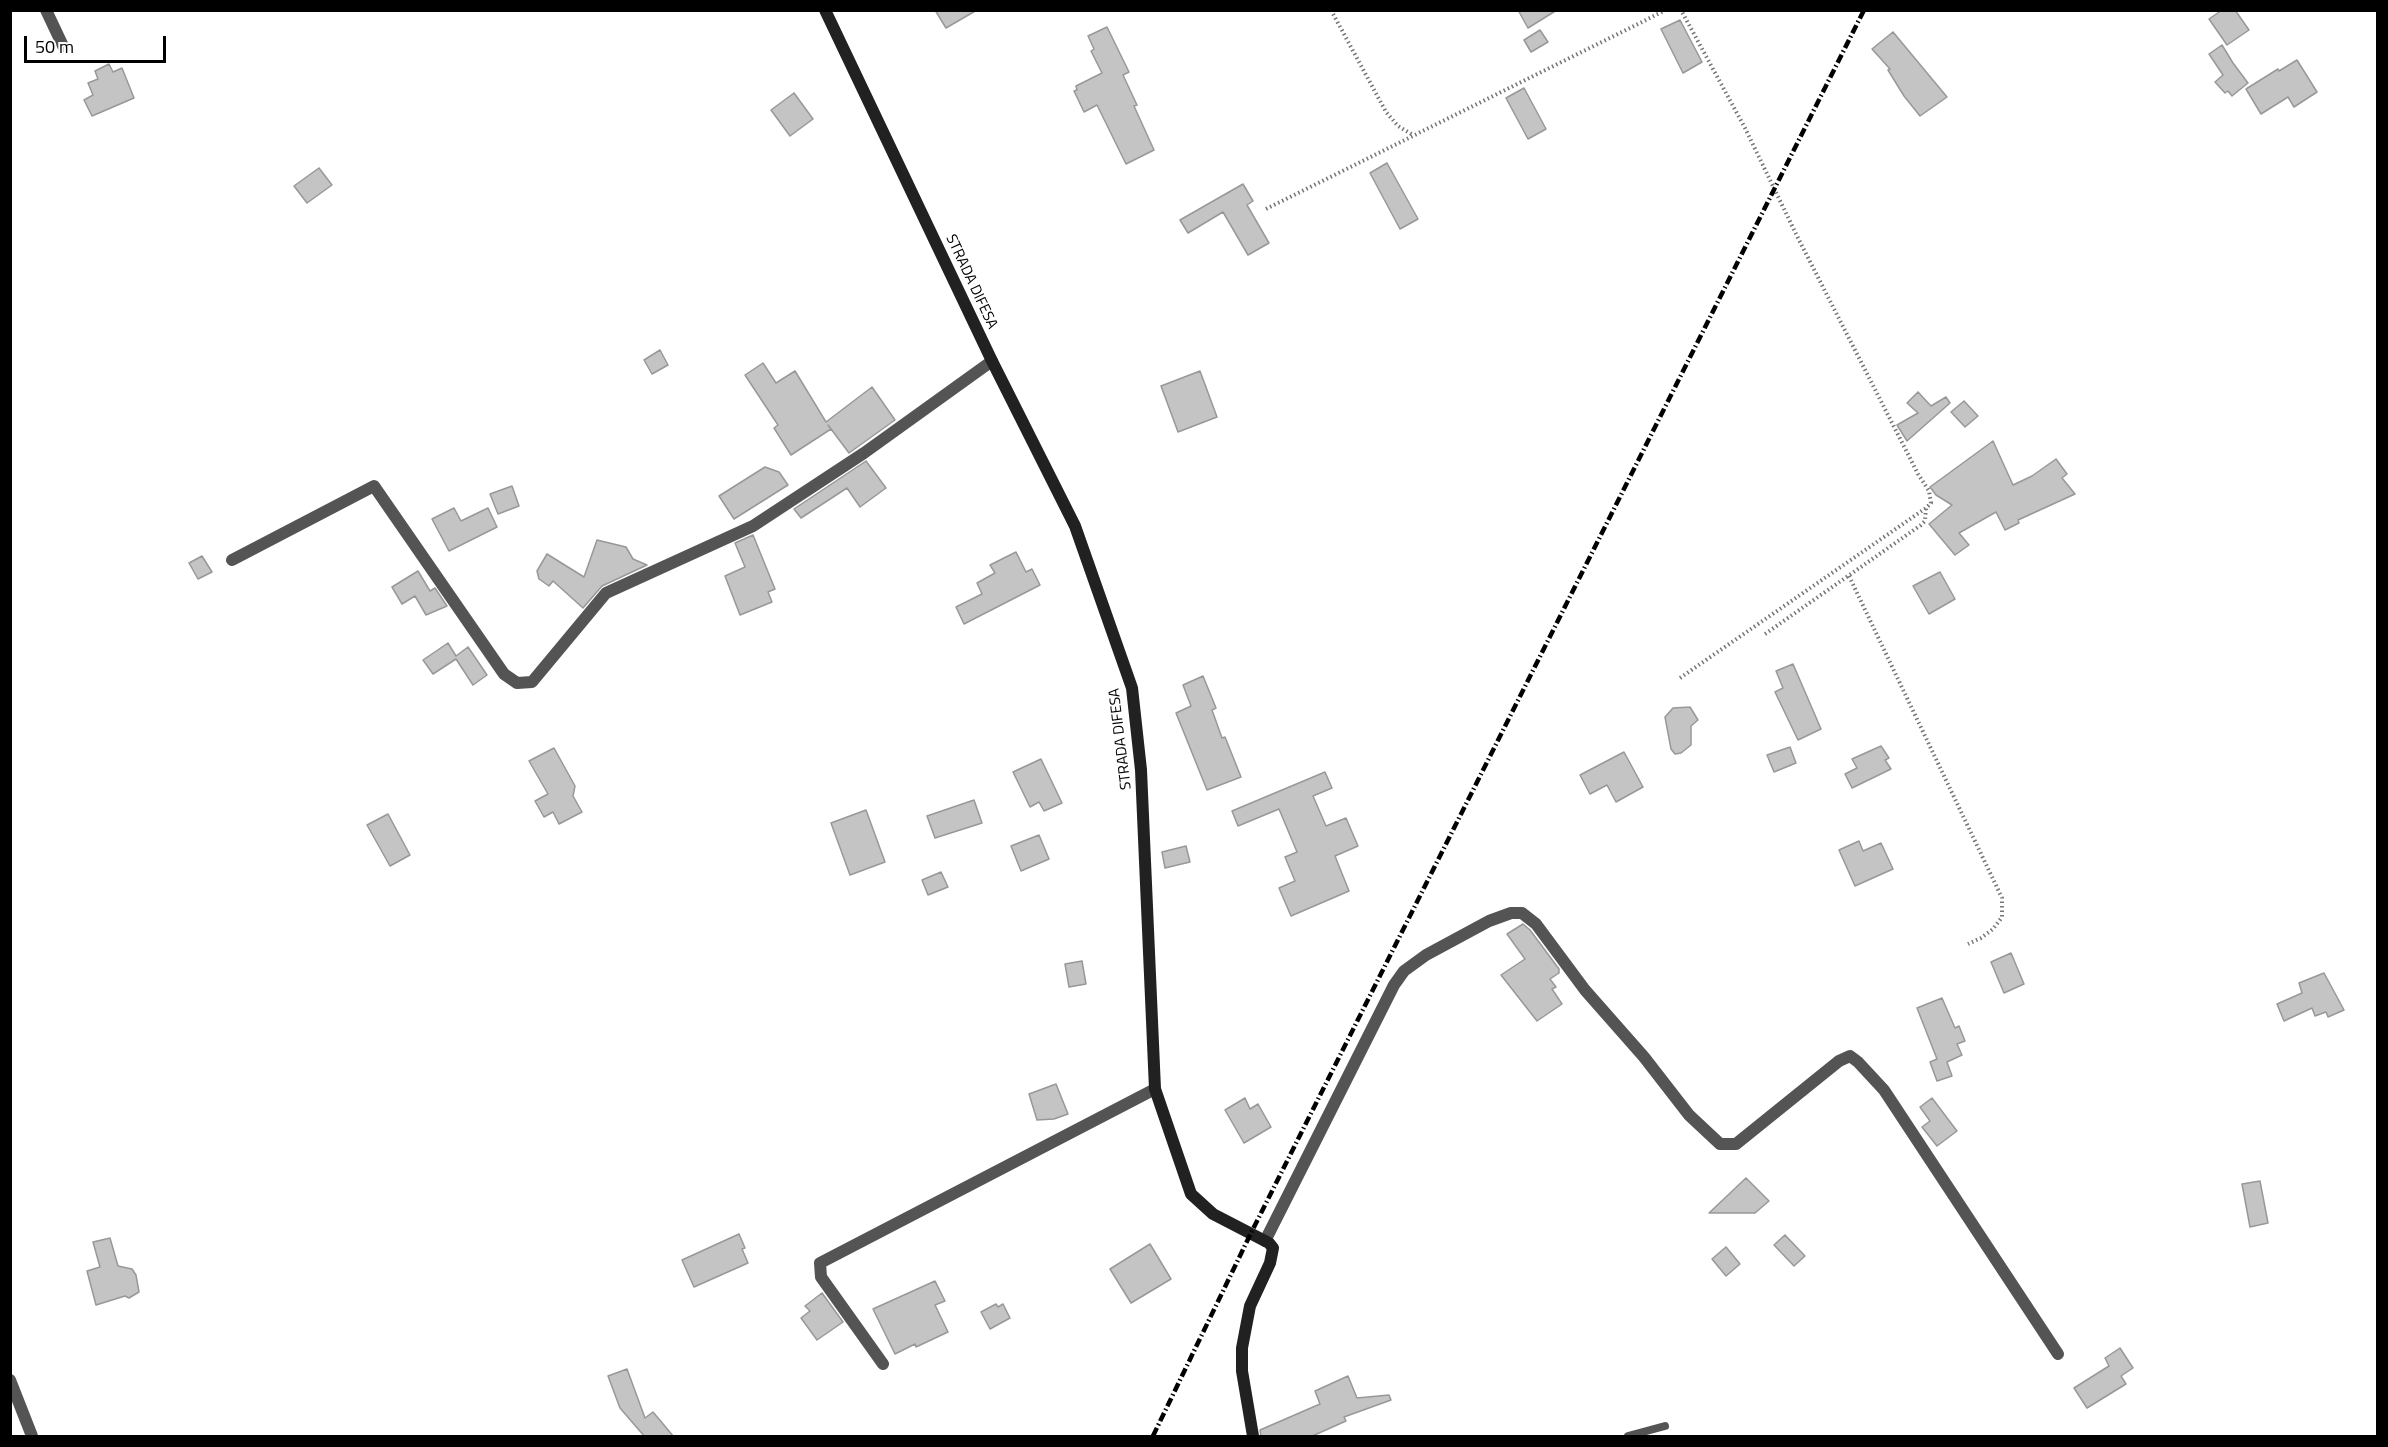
<!DOCTYPE html>
<html>
<head>
<meta charset="utf-8">
<style>
	body { margin:0 }
	#map { position:relative; width:2388px; height:1447px; overflow:hidden; background:#fff; font-family:"Titillium Web",sans-serif }
	canvas { display:block }
	.frame { position:absolute; inset:0; border:12px solid #000; pointer-events:none }
	.scale { position:absolute; left:24px; top:36px; width:142px; height:27px; box-sizing:border-box; border:3px solid #000; border-top:0; padding-left:8px; font-size:18px; line-height:21px; white-space:nowrap; color:#000; -webkit-text-stroke:4px #fff; paint-order:stroke }
</style>
</head>
<body>
<div id="map">
<canvas width="2388" height="1447"></canvas>
<div class="frame"></div>
<div class="scale">50 m</div>
</div>
<script>
const c = document.querySelector('canvas').getContext('2d');
c.lineJoin = 'round';
function paint(path, color) {
  c.fillStyle = color;
  c.fill(path, 'evenodd');
}
function shape(rows) {
  const path = new Path2D();
  for (const r of rows) {
    path.moveTo(r[0], r[1]);
    for (let i = 2; i < r.length; i += 2) path.lineTo(r[i], r[i + 1]);
  }
  return path;
}
function stroke(path, color, width, dash) {
  c.strokeStyle = color;
  c.lineWidth = width;
  c.lineCap = dash ? 'butt' : 'round';
  c.setLineDash(dash || []);
  c.stroke(path);
}
function label(font, color, halo, rows, align = 'center') {
  c.font = font + ' "Titillium Web",sans-serif';
  c.lineWidth = 4.5;
  c.setLineDash([]);
  c.textBaseline = 'middle';
  c.strokeStyle = halo;
  c.fillStyle = color;
  for (const [text, x, y, turn = 0] of rows) {
    c.save();
    c.translate(x, y);
    c.rotate((+turn || 0) * Math.PI / 180);
    c.textAlign = isNaN(turn) ? turn : align;
    if (halo) c.strokeText(text, 0, 0);
    c.fillText(text, 0, 0);
    c.restore();
  }
}
const building = shape([
	[935,10,977,10,946,28,935,10],
	[1518,10,1557,10,1528,28,1518,10],
	[2222,10,2235,10,2249,30,2227,45,2209,19,2222,10],
	[1680,20,1702,62,1683,73,1661,29,1680,20],
	[1107,27,1129,72,1123,75,1137,105,1134,106,1154,150,1126,164,1097,105,1084,112,1074,91,1077,90,1076,86,1102,73,1091,51,1094,49,1088,36,1107,27],
	[1540,30,1548,42,1531,52,1524,40,1540,30],
	[1893,32,1947,97,1920,116,1904,96,1888,70,1890,69,1872,49,1893,32],
	[2222,45,2233,63,2248,83,2232,96,2228,91,2225,93,2215,82,2223,75,2209,54,2222,45],
	[2297,60,2317,92,2294,107,2288,97,2261,114,2246,89,2278,69,2279,71,2297,60],
	[109,64,113,72,122,68,134,98,92,116,84,100,93,95,88,83,98,79,95,71,109,64],
	[1524,88,1546,129,1528,139,1506,98,1524,88],
	[794,93,813,119,790,136,771,110,794,93],
	[1387,163,1418,219,1400,229,1370,173,1387,163],
	[319,168,332,185,307,203,294,186,319,168],
	[1243,184,1253,201,1247,205,1269,243,1248,255,1223,212,1188,233,1180,220,1243,184],
	[660,350,668,365,652,374,644,360,660,350],
	[763,363,776,383,795,371,826,422,872,387,895,420,849,453,828,425,831,429,791,455,774,428,778,425,745,375,763,363],
	[1200,371,1217,417,1178,432,1161,386,1200,371],
	[1918,392,1931,406,1946,397,1950,403,1907,441,1897,425,1918,413,1907,403,1918,392],
	[1964,401,1978,416,1965,427,1951,412,1964,401],
	[1993,441,2013,485,2032,476,2056,459,2067,474,2062,478,2075,494,2018,520,2019,523,2005,530,1996,512,1959,533,1969,545,1955,555,1929,524,1952,505,1936,495,1930,487,1993,441],
	[866,461,886,488,860,507,847,488,801,518,794,509,866,461],
	[765,467,779,472,788,485,734,519,719,496,765,467],
	[512,486,519,506,498,514,490,494,512,486],
	[454,508,461,521,488,508,497,527,449,551,432,519,454,508],
	[753,535,775,589,768,592,772,602,740,615,725,576,745,567,735,543,753,535],
	[597,540,626,547,633,559,647,565,602,586,583,608,553,581,549,586,539,579,537,571,547,554,584,577,597,540],
	[1016,552,1026,572,1032,569,1040,585,964,624,956,607,982,594,977,583,995,573,990,565,1016,552],
	[202,556,212,572,198,579,189,563,202,556],
	[418,571,430,591,435,588,447,606,426,615,415,596,402,604,392,587,418,571],
	[1940,572,1955,599,1929,614,1913,586,1940,572],
	[448,643,456,656,468,647,487,675,473,685,456,659,433,674,423,660,448,643],
	[1793,664,1821,729,1798,740,1775,692,1783,688,1776,671,1793,664],
	[1203,676,1216,708,1212,710,1222,738,1225,737,1241,777,1207,790,1176,713,1191,706,1183,685,1203,676],
	[1690,707,1698,720,1691,726,1691,745,1681,753,1675,754,1671,749,1665,717,1673,708,1690,707],
	[1881,746,1889,758,1885,760,1891,769,1852,788,1845,774,1857,768,1852,759,1881,746],
	[1790,747,1796,763,1774,772,1767,755,1790,747],
	[554,748,575,786,573,796,582,812,559,824,553,812,544,817,535,801,548,794,529,761,554,748],
	[1624,752,1643,787,1616,802,1607,785,1590,794,1580,775,1624,752],
	[1041,759,1062,803,1044,811,1039,802,1030,807,1013,772,1041,759],
	[1325,772,1332,788,1313,796,1326,826,1346,818,1358,846,1335,856,1349,891,1291,916,1279,888,1295,881,1285,857,1297,852,1279,809,1238,826,1232,811,1325,772],
	[974,800,982,823,935,838,927,816,974,800],
	[866,810,885,862,850,875,831,823,866,810],
	[388,814,410,855,390,866,367,825,388,814],
	[1039,835,1049,859,1021,871,1011,846,1039,835],
	[1859,841,1863,851,1881,843,1893,869,1855,886,1839,850,1859,841],
	[1186,846,1190,862,1165,868,1162,852,1186,846],
	[941,872,948,887,928,895,922,880,941,872],
	[1523,924,1530,930,1559,969,1559,973,1550,979,1556,987,1552,989,1562,1004,1537,1021,1501,975,1525,959,1507,934,1523,924],
	[2011,953,2024,984,2004,993,1991,962,2011,953],
	[1082,961,1086,984,1069,987,1065,964,1082,961],
	[2324,973,2344,1010,2328,1017,2326,1012,2315,1016,2312,1008,2284,1021,2277,1004,2302,993,2299,983,2324,973],
	[1942,998,1955,1028,1959,1026,1965,1041,1957,1044,1962,1055,1947,1062,1952,1076,1937,1081,1930,1062,1937,1059,1917,1008,1942,998],
	[1056,1084,1068,1114,1054,1119,1037,1120,1029,1094,1056,1084],
	[1245,1098,1250,1109,1258,1104,1271,1127,1244,1143,1225,1110,1245,1098],
	[1932,1098,1957,1131,1937,1146,1922,1127,1930,1121,1920,1107,1932,1098],
	[1746,1178,1769,1201,1755,1213,1709,1213,1746,1178],
	[2260,1181,2268,1223,2250,1227,2242,1184,2260,1181],
	[739,1234,745,1248,742,1249,748,1263,694,1287,682,1260,739,1234],
	[1785,1235,1805,1256,1794,1266,1774,1245,1785,1235],
	[110,1238,118,1266,132,1269,136,1275,139,1292,129,1298,125,1296,96,1305,87,1271,100,1267,93,1242,110,1238],
	[1150,1244,1171,1279,1131,1303,1110,1269,1150,1244],
	[1726,1247,1740,1264,1726,1276,1712,1259,1726,1247],
	[935,1281,945,1301,935,1305,948,1332,916,1347,915,1344,895,1354,873,1309,935,1281],
	[822,1293,843,1322,817,1340,801,1318,810,1311,805,1306,822,1293],
	[996,1304,998,1307,1003,1304,1010,1318,990,1329,981,1312,996,1304],
	[2120,1348,2133,1368,2121,1376,2126,1384,2087,1408,2074,1388,2109,1366,2105,1358,2120,1348],
	[627,1369,645,1418,653,1412,674,1437,645,1437,620,1408,608,1376,627,1369],
	[1348,1376,1357,1398,1389,1395,1391,1400,1344,1417,1346,1421,1310,1437,1261,1437,1260,1430,1320,1404,1315,1391,1348,1376]
]);
const path = shape([
	[1331,10,1386,112,1398,126,1413,135],
	[1266,209,1666,10],
	[1849,576,2002,898,2002,917,1993,929,1981,938,1968,944],
	[1765,634,1921,525,1925,521,1926,508],
	[1680,678,1926,508,1931,503,1929,491,1918,474,1797,236,1745,128,1681,10]
]);
const lane = shape([
	[1628,1436,1665,1426]
]);
const street = shape([
	[46,10,63,46],
	[232,560,374,486,504,674,517,683,532,682,606,593,753,526,864,453,992,361],
	[1265,1241,1394,985,1404,971,1426,955,1489,921,1511,913,1522,913,1536,924,1585,990,1644,1057,1689,1115,1720,1144,1736,1144,1839,1061,1850,1056,1858,1062,1884,1090,2058,1354],
	[883,1364,821,1277,820,1263,1155,1089],
	[10,1380,32,1436]
]);
const secondary = shape([
	[825,10,992,361,1075,526,1132,688,1141,770,1155,1089,1191,1194,1213,1214,1269,1243,1273,1248,1270,1263,1250,1306,1242,1348,1242,1371,1253,1436]
]);
const rail = shape([
	[1153,1436,1251,1233,1864,10]
]);
const streetNames = [
	["STRADA DIFESA",971,282,65],
	["STRADA DIFESA",1121,739,-97]
];
paint(building, '#c4c4c4');
stroke(building, '#989898', 1.5);
stroke(path, '#767676', 4, [1.5, 3]);
stroke(lane, '#545454', 8);
stroke(street, '#545454', 12);
stroke(secondary, '#212121', 12);
stroke(rail, '#000', 4.5, [9, 3, 1.5, 3]);
label('15px', '#000', '#fff', streetNames);
</script>
</body>
</html>
